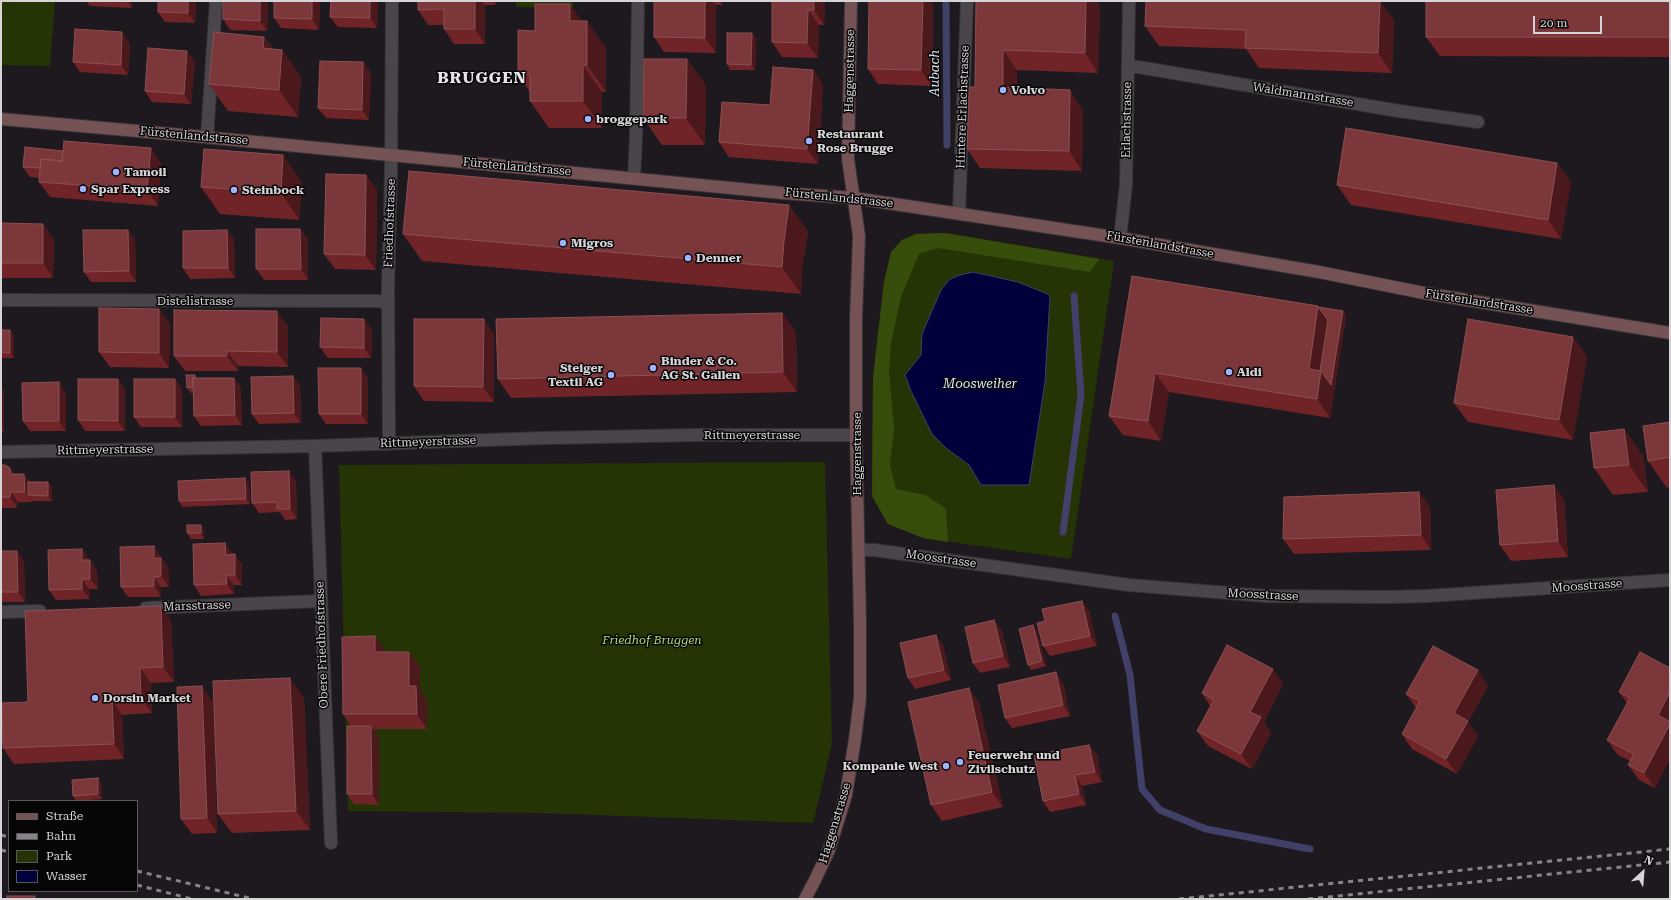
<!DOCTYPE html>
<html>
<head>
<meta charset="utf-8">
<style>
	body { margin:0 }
	#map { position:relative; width:1671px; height:900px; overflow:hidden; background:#1e191f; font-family:"Roboto Serif",serif }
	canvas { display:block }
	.frame { position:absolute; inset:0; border:2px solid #d7d4d8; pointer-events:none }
	.legend { position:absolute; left:8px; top:800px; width:130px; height:92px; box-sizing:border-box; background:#070607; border:1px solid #5a585b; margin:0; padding:5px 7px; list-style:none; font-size:12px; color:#d7d4d8 }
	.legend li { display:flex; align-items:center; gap:8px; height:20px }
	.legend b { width:20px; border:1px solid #5a585b }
	.north { position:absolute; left:1623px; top:852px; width:40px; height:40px; -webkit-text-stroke:3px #070607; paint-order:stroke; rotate:26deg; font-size:11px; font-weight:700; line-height:16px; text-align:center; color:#d7d4d8 }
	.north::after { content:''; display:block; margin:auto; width:14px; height:18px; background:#d7d4d8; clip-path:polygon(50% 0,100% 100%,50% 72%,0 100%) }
	.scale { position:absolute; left:1533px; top:16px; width:69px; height:18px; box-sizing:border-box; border:2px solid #d7d4d8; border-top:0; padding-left:5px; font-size:12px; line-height:14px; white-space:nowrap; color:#d7d4d8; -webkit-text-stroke:3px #070607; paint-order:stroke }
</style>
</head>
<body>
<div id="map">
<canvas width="1671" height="900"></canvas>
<div class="frame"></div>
<ul class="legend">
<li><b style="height:5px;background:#755253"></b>Straße</li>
<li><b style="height:5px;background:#878388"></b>Bahn</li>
<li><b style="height:11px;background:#243404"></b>Park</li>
<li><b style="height:11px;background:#00003a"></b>Wasser</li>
</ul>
<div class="north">N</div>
<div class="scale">20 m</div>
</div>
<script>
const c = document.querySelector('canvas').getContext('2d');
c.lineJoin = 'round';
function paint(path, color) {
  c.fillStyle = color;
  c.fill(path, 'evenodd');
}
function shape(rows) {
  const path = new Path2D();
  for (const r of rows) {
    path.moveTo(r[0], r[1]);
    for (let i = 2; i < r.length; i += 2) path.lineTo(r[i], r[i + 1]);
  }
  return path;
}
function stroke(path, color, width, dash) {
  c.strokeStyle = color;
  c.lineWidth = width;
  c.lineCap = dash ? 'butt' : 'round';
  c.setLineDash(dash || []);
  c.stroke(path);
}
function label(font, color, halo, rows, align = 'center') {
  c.font = font + ' "Roboto Serif",serif';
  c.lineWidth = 3;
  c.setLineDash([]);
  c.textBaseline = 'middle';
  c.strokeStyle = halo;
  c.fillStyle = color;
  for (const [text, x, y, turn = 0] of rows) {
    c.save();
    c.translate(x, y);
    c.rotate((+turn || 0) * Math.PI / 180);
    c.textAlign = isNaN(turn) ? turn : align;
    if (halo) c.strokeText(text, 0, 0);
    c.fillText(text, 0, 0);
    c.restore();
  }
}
const green = shape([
	[1,1,55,1,50,66,1,65],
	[516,1,573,1,573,9,516,7],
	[945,233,1114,261,1071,559,923,538,888,524,872,496,873,377,884,282,891,252,902,240,916,234],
	[825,462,832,744,813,823,541,813,348,811,339,465]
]);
const forest = shape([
	[945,233,1099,259,1090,272,938,248,919,254,901,297,891,343,889,370,894,429,890,465,896,489,926,495,946,509,948,542,923,538,888,524,872,496,873,377,884,282,891,252,902,240,916,234]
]);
const water = shape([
	[973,272,1018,282,1050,295,1045,382,1029,485,981,485,969,465,946,448,932,434,911,391,905,375,921,355,922,334,941,290,950,279,960,275,973,272]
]);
const stream = shape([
	[946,1,947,145],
	[1063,532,1081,395,1074,296],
	[1115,616,1130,675,1142,789,1160,810,1206,829,1310,849]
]);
const street = shape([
	[1129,67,1138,67,1399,111,1478,122],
	[207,137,216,1],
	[634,178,636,137,638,1],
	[959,213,967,1],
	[1120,238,1126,185,1129,1],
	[1,300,378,301,388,303],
	[389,444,388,287,391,172,392,1],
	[315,446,331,843],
	[1,452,315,446,544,438,698,435,856,435],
	[858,550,874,550,1129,585,1266,596,1387,597,1427,596,1670,580],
	[146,608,320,601],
	[1,612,40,611]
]);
const secondary = shape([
	[1,119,194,136,782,193,854,198,1120,238,1319,272,1424,293,1670,333],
	[805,899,815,880,829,850,846,795,855,739,860,698,860,623,856,435,856,318,859,236,848,159,851,1]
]);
const rail = shape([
	[1,835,9,837],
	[1,850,9,852],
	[137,871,253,899],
	[137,885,192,899],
	[1179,899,1670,849],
	[1308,899,1670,862]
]);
const wall = shape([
	[86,1,132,1,132,8,90,6],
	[158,1,196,1,195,23,165,22,158,12],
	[223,1,268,1,267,31,230,30,223,19],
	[320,1,319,30,281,28,274,18],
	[331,1,378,1,377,28,338,27,330,17],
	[418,1,496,1,496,5,485,5,485,44,454,44,444,29,444,25,428,25,418,10],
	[654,1,722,1,722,5,716,5,716,53,664,52,654,37],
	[772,1,825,1,824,25,819,25,818,58,782,57,772,42],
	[869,1,933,1,932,86,878,84,868,69],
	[976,1,1097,1,1100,6,1098,73,1017,70,1017,88,1083,110,1082,171,980,168,967,149,975,87],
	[1670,1,1670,57,1440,56,1426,37],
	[1394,20,1392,73,1259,68,1246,49,1159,46,1145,26],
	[582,21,606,48,606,92,602,92,602,128,549,128,530,101,530,92,518,74,535,31],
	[752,33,756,38,755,70,730,70,727,64],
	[264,37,273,49,282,50,301,77,298,117,228,111,209,84],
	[130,43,128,75,80,72,73,62],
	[687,59,706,86,705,145,662,145,643,118],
	[195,61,191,104,152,102,145,91],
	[363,62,371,73,369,120,326,118,318,108],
	[813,70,823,85,818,164,729,157,719,142,770,105],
	[161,163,158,206,50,197,39,182,40,178,30,177,23,167],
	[1557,163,1571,182,1561,239,1351,205,1337,185],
	[366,175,377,190,376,270,335,269,324,254],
	[302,182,299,220,220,214,201,187],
	[789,205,808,232,802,268,801,294,422,261,403,234],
	[1,223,54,239,53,278,1,278],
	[300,229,308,239,308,280,264,280,256,269],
	[128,230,135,240,136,282,91,282,84,272],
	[227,230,234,240,235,278,190,279,183,268],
	[1132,276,1318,306,1318,307,1343,311,1346,316,1330,418,1169,392,1161,441,1123,435,1109,416],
	[159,309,170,324,169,368,110,367,99,352],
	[782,313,796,332,797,392,511,398,498,379],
	[288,326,288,367,238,366,238,371,185,371,174,356],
	[372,329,371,358,328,358,320,347],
	[1,330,10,330,14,336,14,358,1,358],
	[494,334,494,402,424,401,414,386],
	[1573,337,1587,357,1573,440,1468,422,1454,403],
	[195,375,197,378,234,378,241,388,242,425,201,426,194,416,193,393,191,393,187,388],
	[368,378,368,424,326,424,319,414],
	[118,379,125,390,125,431,85,431,78,420],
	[175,379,182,390,182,427,141,427,134,417],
	[300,386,301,423,259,424,252,414],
	[1,387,4,391,4,432,1,432],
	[66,393,66,431,30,431,23,421],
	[1670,422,1670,487,1667,488,1648,461],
	[1624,429,1643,456,1648,492,1613,495,1594,468],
	[1,465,15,474,30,482,52,487,52,501,32,501,32,502,18,502,17,507,14,508,1,508],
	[296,481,297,519,285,520,280,512,259,513,252,503],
	[249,483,250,504,182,507,179,501],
	[1554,485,1564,500,1568,557,1511,561,1500,545],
	[1430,507,1431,550,1294,554,1283,539],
	[204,530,204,539,191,539,187,533],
	[225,543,233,554,242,565,242,585,234,585,234,594,201,596,194,585],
	[154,546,168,568,169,587,161,587,161,597,128,597,121,587],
	[82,549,89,559,89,560,90,560,97,571,98,589,89,589,90,599,56,600,49,590],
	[1,551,17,551,24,561,25,602,1,602],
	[1089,611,1097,646,1050,656,1043,646],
	[994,620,1002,631,1010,667,980,673,973,663],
	[171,621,174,682,151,683,152,713,122,715,124,759,14,764,3,748,28,702],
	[1033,625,1037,631,1046,666,1031,670,1028,665],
	[943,645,951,680,915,689,908,678],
	[386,652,409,652,420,667,420,690,427,701,427,729,373,729,379,737,379,805,354,804,347,794,351,726,343,714],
	[1670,668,1670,759,1655,788,1639,780,1628,765,1630,761,1618,755,1607,740,1627,703,1619,692],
	[1063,683,1070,716,1012,728,1005,718],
	[1283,684,1264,722,1271,733,1252,769,1208,746,1197,731,1210,706,1202,693],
	[1488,686,1468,722,1478,736,1457,774,1412,749,1402,734,1416,708,1406,694],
	[969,688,979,703,1003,807,942,821,931,805],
	[304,698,310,830,232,833,218,814],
	[213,702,217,833,192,834,181,819],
	[1089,745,1097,755,1102,782,1082,786,1086,805,1050,812,1043,801],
	[98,778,101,784,102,799,76,801,73,796]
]);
const shadedWall = shape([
	[127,1,132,1,132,8],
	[188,1,196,1,195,23,188,13],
	[260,1,268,1,267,31,260,21],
	[312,1,320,1,319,30,312,19],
	[370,1,378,1,377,28,370,18],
	[475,1,482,1,485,5,485,44,475,29],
	[493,1,496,1,496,5],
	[705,1,713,1,716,5,716,53,705,38],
	[719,1,722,1,722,5],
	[814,1,825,1,824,25,814,10],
	[923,1,933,1,932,86,921,70],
	[1086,1,1097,1,1100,6,1098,73,1085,53],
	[1380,1,1394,20,1392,73,1378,53],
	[570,4,587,29,587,21,606,48,606,92,587,65,570,21],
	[808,10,819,25,818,58,807,43],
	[122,32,130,43,128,75,121,65],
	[752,33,756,38,755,70,751,65],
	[264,37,281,61,282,50,301,77,298,117,279,90,263,48],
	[1003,50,1017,70,1016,107,1003,87],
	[187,51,195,61,191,104,184,94],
	[687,59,706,86,705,145,686,118],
	[363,62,371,73,369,120,362,110],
	[583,65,602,92,602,128,583,101],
	[813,70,823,85,818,164,807,149],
	[1070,90,1083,110,1082,171,1069,151],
	[151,148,161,163,158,206,147,190],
	[283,155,302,182,299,220,281,193],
	[1557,163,1571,182,1561,239,1548,220],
	[366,175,377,190,376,270,365,255],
	[789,205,808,232,802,268,801,294,782,267,784,241],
	[43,224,54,239,53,278,43,263],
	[300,229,308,239,308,280,301,269],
	[128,230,135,240,136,282,129,271],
	[227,230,234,240,235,278,228,268],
	[1318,306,1331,325,1343,311,1346,316,1330,418,1317,399,1309,369],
	[159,309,170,324,169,368,159,353],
	[277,311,288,326,288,367,277,352],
	[782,313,796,332,797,392,783,372],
	[364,319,372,329,371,358,364,348],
	[484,319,494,334,494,402,483,387],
	[10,330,14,336,14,358,10,353],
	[1573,337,1587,357,1573,440,1559,420],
	[227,351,238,366,238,371,227,356],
	[361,368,368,378,368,424,361,414],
	[1155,373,1169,392,1161,441,1148,421],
	[293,376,300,386,301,423,294,413],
	[234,378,241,388,242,425,235,415],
	[118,379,125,390,125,431,118,421],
	[175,379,182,390,182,427,175,417],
	[59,382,66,393,66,431,59,421],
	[1,387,4,391,4,432,1,427],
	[1624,429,1643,456,1648,492,1629,465],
	[10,468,18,478,11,474],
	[289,471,296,481,297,519,290,509],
	[24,474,32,484,28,495,32,501,32,502,25,492],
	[245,478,249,483,250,504,246,499],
	[48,482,52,487,52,501,48,496],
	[1554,485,1564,500,1568,557,1558,541],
	[11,492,18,502,17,507,10,497],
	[1419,492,1430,507,1431,550,1421,535],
	[201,525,204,530,204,539,201,533],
	[225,543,233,554,233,565,226,555],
	[154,546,168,568,169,587,161,576,154,558],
	[82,549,89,559,90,571,82,560],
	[17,551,24,561,25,602,18,592],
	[235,554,242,565,242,585,235,575],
	[90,560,97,571,98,589,90,579],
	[226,575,234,585,234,594,227,584],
	[154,577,161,587,161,597,154,586],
	[82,579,89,589,90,599,82,589],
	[1082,601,1089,611,1097,646,1090,636],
	[161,606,171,621,174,682,163,667],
	[994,620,1002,631,1010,667,1003,656],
	[1033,625,1037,631,1046,666,1042,661],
	[936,635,943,645,951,680,944,670],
	[375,636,386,652,375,652],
	[409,652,420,667,420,690,427,701,427,729,417,714,409,686],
	[140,668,151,683,152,713,141,698],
	[1273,669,1283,684,1264,722,1271,733,1252,769,1241,754,1250,712],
	[1478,670,1488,686,1468,722,1478,736,1457,774,1446,759,1454,713],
	[1056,672,1063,683,1070,716,1063,705],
	[290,678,304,698,310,830,296,811],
	[202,686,213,702,217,833,207,818],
	[969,688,979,703,1003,807,992,792],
	[1670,692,1670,759,1655,788,1644,773,1658,715],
	[112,700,122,715,124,759,114,744],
	[371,726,379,737,379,805,372,794],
	[1089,745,1097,755,1102,782,1095,772],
	[1075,775,1082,786,1086,805,1079,794],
	[98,778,101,784,102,799,98,794]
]);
const building = shape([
	[158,1,188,1,188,13,158,12,158,1],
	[223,1,260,1,260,21,223,19,223,1],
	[274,1,312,1,312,19,274,18,274,1],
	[331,1,370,1,370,18,330,17,331,1],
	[418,1,475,1,475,29,444,29,444,9,418,10,418,1],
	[654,1,705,1,705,38,654,37,654,1],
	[772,1,814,1,814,10,808,10,807,43,772,42,772,1],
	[869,1,923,1,921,70,868,69,869,1],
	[976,1,1086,1,1085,53,1003,50,1003,87,1070,90,1069,151,967,149,969,87,975,87,976,1],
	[1146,1,1380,1,1378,53,1245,48,1246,30,1145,26,1146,1],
	[1426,1,1670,1,1670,37,1426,37,1426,1],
	[535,4,570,4,570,21,587,21,587,65,583,65,583,101,530,101,530,74,518,74,518,30,535,31,535,4],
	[75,29,122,32,121,65,73,62,75,29],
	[214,32,264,37,263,48,282,50,279,90,209,84,214,32],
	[727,33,752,33,751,65,727,64,727,33],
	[148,48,187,51,184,94,145,91,148,48],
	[644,59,687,59,686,118,643,118,644,59],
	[320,61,363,62,362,110,318,108,320,61],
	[773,67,813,70,807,149,719,142,722,102,770,105,773,67],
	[1346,128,1557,163,1548,220,1337,185,1346,128],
	[64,141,151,148,147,190,39,182,41,159,62,161,64,141],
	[25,147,63,151,62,161,41,159,40,168,23,167,25,147],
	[204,149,283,155,281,193,201,187,204,149],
	[409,171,789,205,784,241,782,267,403,234,409,171],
	[326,174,366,175,365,255,324,254,326,174],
	[1,223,43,224,43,263,1,263,1,223],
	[256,229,300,229,301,269,256,269,256,229],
	[83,230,128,230,129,271,84,272,83,230],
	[227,230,228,268,183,268,183,231,227,230],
	[1132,276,1318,306,1309,369,1321,371,1317,399,1155,373,1148,421,1109,416,1132,276],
	[1318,307,1343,311,1331,385,1321,371,1320,371,1328,320,1318,307],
	[99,308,159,309,159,353,99,352,99,308],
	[174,310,277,311,277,352,227,351,227,356,174,356,174,310],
	[782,313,783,372,498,379,496,319,782,313],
	[321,318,364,319,364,348,320,347,321,318],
	[414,319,484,319,483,387,414,386,414,319],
	[1468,319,1573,337,1559,420,1454,403,1468,319],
	[1,330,10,330,10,353,1,352,1,330],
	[318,368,361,368,361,414,319,414,318,368],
	[186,375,195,375,195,378,193,378,193,387,187,388,186,375],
	[293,376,294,413,252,414,251,377,293,376],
	[193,378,234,378,235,415,194,416,193,378],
	[78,379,118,379,118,421,78,420,78,379],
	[134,379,175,379,175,417,134,417,134,379],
	[59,382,59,421,23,421,22,383,59,382],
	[1670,422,1670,457,1648,461,1643,426,1670,422],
	[1624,429,1629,465,1594,468,1590,433,1624,429],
	[1,465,5,465,10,468,11,474,24,474,25,492,11,492,10,497,1,497,1,465],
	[289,471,290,509,277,509,277,502,252,503,251,472,289,471],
	[245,478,246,499,179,501,178,481,245,478],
	[28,482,48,482,48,496,28,495,28,482],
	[1554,485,1558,541,1500,545,1496,490,1554,485],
	[1419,492,1421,535,1283,539,1284,497,1419,492],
	[187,525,201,525,201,533,187,533,187,525],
	[225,543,226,555,235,554,235,575,226,575,227,584,194,585,193,544,225,543],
	[154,546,154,558,161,558,161,576,154,577,154,586,121,587,120,547,154,546],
	[82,549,82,560,90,560,90,579,82,579,82,589,49,590,48,550,82,549],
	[1,551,17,551,18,592,1,592,1,551],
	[1082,601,1090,636,1043,646,1037,623,1045,621,1042,609,1082,601],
	[161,606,163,667,140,668,141,698,112,700,114,744,3,748,2,703,28,702,25,611,161,606],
	[994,620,1003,656,973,663,965,627,994,620],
	[1033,625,1042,661,1028,665,1019,629,1033,625],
	[936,635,944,670,908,678,900,643,936,635],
	[375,636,375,652,409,652,409,686,416,686,417,714,343,714,342,637,375,636],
	[1227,645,1273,669,1250,712,1261,717,1241,754,1197,731,1214,700,1202,693,1227,645],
	[1433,646,1478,670,1454,713,1468,721,1446,759,1402,734,1420,701,1406,694,1433,646],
	[1640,652,1670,668,1670,692,1658,715,1670,722,1670,724,1644,773,1628,765,1634,754,1607,740,1630,698,1619,692,1640,652],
	[1056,672,1063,705,1005,718,998,685,1056,672],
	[290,678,296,811,218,814,213,681,290,678],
	[202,686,207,818,181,819,177,687,202,686],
	[969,688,992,792,931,805,908,702,969,688],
	[347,726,371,726,372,794,347,794,347,726],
	[1089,745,1095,772,1075,775,1079,794,1043,801,1034,755,1089,745],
	[98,778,98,794,73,796,72,780,98,778],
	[7,896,35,896,35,899,7,899,7,896]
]);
const markers = [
	[1003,90,4,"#9fb3fd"],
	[588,119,4,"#9fb3fd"],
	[809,141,4,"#9fb3fd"],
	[116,172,4,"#9fb3fd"],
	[83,189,4,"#9fb3fd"],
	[234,190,4,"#9fb3fd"],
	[563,243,4,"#9fb3fd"],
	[688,258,4,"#9fb3fd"],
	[653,368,4,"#9fb3fd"],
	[1229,372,4,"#9fb3fd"],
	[611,375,4,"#9fb3fd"],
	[95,698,4,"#9fb3fd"],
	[960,762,4,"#9fb3fd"],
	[946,766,4,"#9fb3fd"]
];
const streetNames = [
	["Haggenstrasse",850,71,-89],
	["Waldmannstrasse",1303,95,9],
	["Hintere Erlachstrasse",963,107,-88],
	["Erlachstrasse",1127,120,-89],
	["Fürstenlandstrasse",194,136,5],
	["Fürstenlandstrasse",517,167,5],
	["Fürstenlandstrasse",839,198,6],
	["Friedhofstrasse",390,223,-88],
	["Fürstenlandstrasse",1160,245,10],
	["Distelistrasse",195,301],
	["Fürstenlandstrasse",1479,302,9],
	["Rittmeyerstrasse",752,435],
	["Rittmeyerstrasse",428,442,-2],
	["Rittmeyerstrasse",105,450,-1],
	["Haggenstrasse",857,454,-90],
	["Moosstrasse",941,559,8],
	["Moosstrasse",1587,586,-4],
	["Moosstrasse",1263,595,3],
	["Marsstrasse",197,606,-2],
	["Obere Friedhofstrasse",322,645,-92],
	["Haggenstrasse",835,823,-73]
];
const poiNames = [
	["Volvo",1011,90],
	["broggepark",596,119],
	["Restaurant",817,134],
	["Rose Brugge",817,148],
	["Tamoil",124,172],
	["Spar Express",91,189],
	["Steinbock",242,190],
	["Migros",571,243],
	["Denner",696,258],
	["Binder & Co.",661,361],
	["AG St. Gallen",661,375],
	["Steiger",603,368,"right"],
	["Textil AG",603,382,"right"],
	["Aldi",1237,372],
	["Dorsin Market",103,698],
	["Feuerwehr und",968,755],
	["Zivilschutz",968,769],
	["Kompanie West",938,766,"right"]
];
const parkNames = [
	["Friedhof Bruggen",652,640]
];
const waterNames = [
	["Aubach",935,73,-90],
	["Moosweiher",980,384]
];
const districtNames = [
	["BRUGGEN",482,78]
];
paint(green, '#243404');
paint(forest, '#374d0b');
paint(water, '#00003a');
stroke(water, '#404069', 1);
stroke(stream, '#404069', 7);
stroke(street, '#363337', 14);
stroke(secondary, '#363337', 14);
stroke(street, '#4a454b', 12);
stroke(secondary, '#755253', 12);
stroke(rail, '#878388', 3, [5, 5]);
paint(wall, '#712427');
paint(shadedWall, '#4b181c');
paint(building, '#7c373a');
stroke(building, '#8a5053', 1);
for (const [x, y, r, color] of markers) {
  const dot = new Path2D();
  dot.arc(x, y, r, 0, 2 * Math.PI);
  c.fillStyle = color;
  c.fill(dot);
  stroke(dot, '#070607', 1.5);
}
label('12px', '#d7d4d8', '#070607', streetNames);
label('bold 12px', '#d7d4d8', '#070607', poiNames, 'left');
label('italic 12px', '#b0db6e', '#070607', parkNames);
label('italic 13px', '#d8e3f6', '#070607', waterNames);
c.letterSpacing = '1px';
label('bold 16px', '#e7e1e9', '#070607', districtNames);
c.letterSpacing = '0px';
</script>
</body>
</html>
